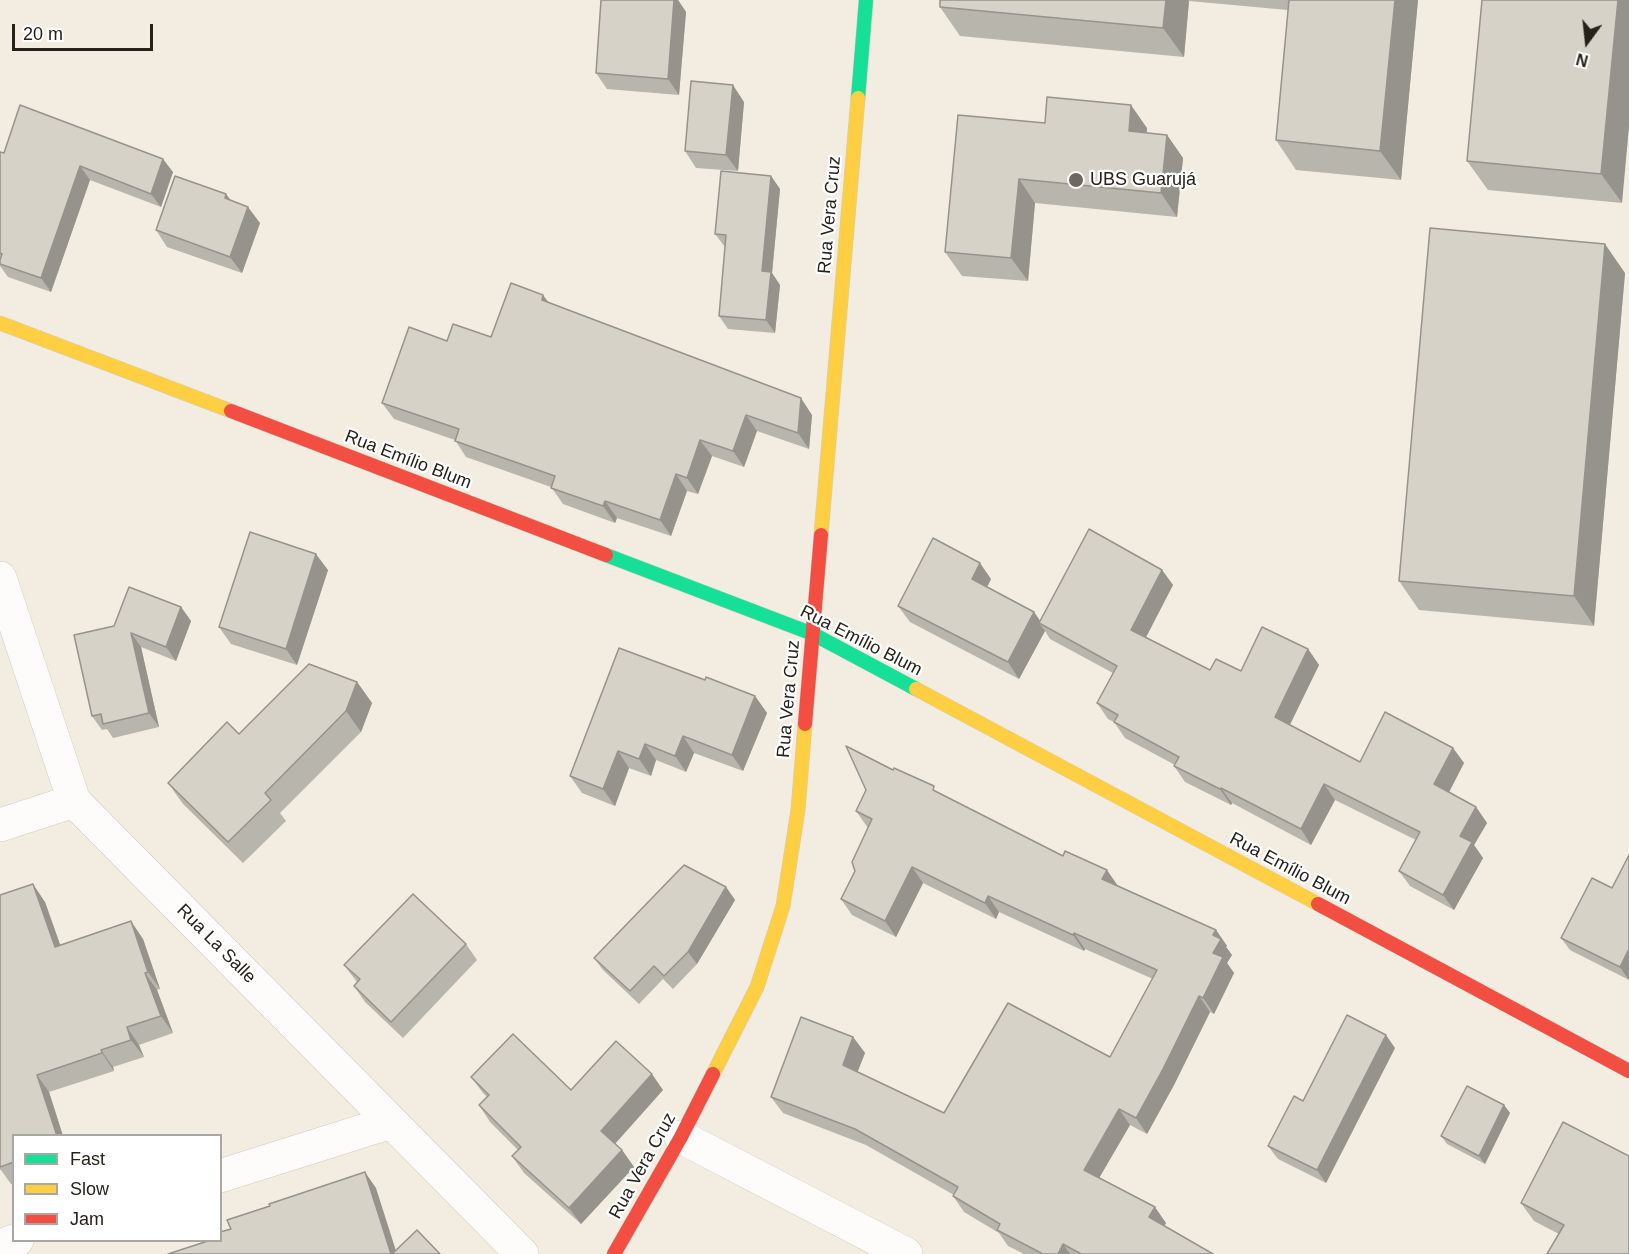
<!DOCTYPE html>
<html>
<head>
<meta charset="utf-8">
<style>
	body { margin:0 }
	#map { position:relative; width:1629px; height:1254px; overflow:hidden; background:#f3ede1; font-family:Helvetica,sans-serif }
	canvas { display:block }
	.legend { position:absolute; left:12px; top:1134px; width:210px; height:108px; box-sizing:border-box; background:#fff; border:2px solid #a8a7a3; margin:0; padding:8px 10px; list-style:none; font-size:18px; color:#26221a }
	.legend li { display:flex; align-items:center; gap:12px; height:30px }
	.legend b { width:30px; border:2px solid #a8a7a3 }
	.north { position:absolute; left:1557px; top:12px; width:60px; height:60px; -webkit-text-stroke:4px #fff; paint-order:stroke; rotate:195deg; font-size:16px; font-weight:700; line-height:24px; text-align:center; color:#26221a }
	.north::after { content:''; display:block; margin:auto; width:21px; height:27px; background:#26221a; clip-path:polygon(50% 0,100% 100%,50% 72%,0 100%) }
	.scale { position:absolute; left:12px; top:24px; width:141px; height:27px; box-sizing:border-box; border:3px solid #26221a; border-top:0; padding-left:8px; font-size:18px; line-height:21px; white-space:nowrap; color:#26221a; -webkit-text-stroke:4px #fff; paint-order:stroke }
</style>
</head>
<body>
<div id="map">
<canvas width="1629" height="1254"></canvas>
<ul class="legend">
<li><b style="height:8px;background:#16e098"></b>Fast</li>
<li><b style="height:8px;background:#ffcf43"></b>Slow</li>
<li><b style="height:8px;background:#f24e42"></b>Jam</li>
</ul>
<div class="north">N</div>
<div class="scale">20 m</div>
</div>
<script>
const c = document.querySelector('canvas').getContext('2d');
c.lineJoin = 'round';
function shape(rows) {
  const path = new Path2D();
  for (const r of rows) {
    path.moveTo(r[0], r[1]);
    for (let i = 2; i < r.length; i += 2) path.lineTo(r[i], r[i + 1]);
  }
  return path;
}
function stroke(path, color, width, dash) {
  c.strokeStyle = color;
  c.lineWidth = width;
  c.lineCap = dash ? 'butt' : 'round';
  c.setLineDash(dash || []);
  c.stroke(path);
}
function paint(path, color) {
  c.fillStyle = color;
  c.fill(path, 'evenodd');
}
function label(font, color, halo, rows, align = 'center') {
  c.font = font + ' Helvetica,sans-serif';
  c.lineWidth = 4.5;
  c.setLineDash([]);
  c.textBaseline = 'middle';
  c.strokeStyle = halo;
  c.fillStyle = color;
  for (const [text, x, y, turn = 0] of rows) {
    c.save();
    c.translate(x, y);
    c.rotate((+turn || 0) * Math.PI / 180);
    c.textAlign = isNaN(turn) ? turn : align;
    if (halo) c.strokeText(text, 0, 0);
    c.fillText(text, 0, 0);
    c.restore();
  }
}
const street = shape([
	[0,578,74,801,522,1254],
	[0,825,74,801],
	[681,1137,906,1254],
	[220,1176,391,1122],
	[0,1246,17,1240]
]);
const fast = shape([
	[858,98,866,0],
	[606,555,813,634,916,689]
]);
const slow = shape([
	[0,323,231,411],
	[821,535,858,98],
	[916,689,1318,904],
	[713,1074,757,987,783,906,798,810,805,724]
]);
const jam = shape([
	[231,411,606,555],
	[805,724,821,535],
	[1318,904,1629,1071],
	[614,1254,681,1137,713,1074]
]);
const wall = shape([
	[601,0,678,0,686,12,679,95,607,89,596,73],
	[940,0,1418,0,1401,180,1296,170,1276,140,1288,10,1189,1,1184,57,960,36,940,7],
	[1482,0,1622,203,1488,190,1467,161],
	[744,102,738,171,696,168,685,151],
	[1045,123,1147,128,1147,133,1167,135,1183,158,1177,217,1035,203,1028,281,962,276,945,252],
	[0,152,4,153,173,172,161,207,90,180,51,292,8,277,0,266],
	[771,176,780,189,772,273,780,285,775,333,728,329,719,316,725,247,715,234],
	[231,200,260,223,242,273,167,247,156,230],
	[1625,273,1594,626,1419,610,1399,581],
	[549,302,812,415,809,449,757,431,744,467,712,456,698,494,687,491,671,536,617,518,615,523,563,504,551,487,466,457,455,440,394,419,382,403,447,341,491,337],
	[328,570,297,665,231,644,219,627],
	[1162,570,1173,585,1146,637,1210,670,1241,671,1308,649,1319,665,1289,725,1360,762,1453,748,1464,763,1449,792,1476,807,1487,823,1474,845,1483,858,1454,910,1410,886,1399,871,1416,840,1335,800,1311,845,1232,803,1231,805,1185,782,1174,766,1175,765,1125,738,1114,722,1108,719,1097,703,1113,673,1050,639,1045,631,1019,679,910,622,898,606,991,579,987,587,1034,612,1040,621],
	[181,607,191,621,176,661,141,647,159,727,113,738,107,729,102,730,92,716,114,626],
	[705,680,755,696,767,713,743,771,694,753,686,772,656,760,651,776,629,768,615,806,582,793,570,776],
	[357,682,372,703,361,732,280,813,286,821,243,863,183,804,168,783,239,734],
	[893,770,1117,885,1216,930,1227,946,1226,947,1232,955,1227,963,1234,973,1214,1014,1210,1012,1174,1085,1147,1134,1130,1125,1099,1178,1166,1223,1164,1225,1213,1254,1024,1254,1008,1246,999,1233,964,1212,953,1196,954,1195,866,1145,783,1113,771,1097,853,1037,865,1053,857,1072,944,1113,1110,1057,1153,979,1085,949,1084,951,999,912,996,919,923,883,896,937,852,915,841,899,855,871,868,828,856,811],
	[1629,855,1629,980,1570,950,1561,938,1612,888],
	[726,887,735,900,697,964,673,989,663,979,639,1004,603,970,594,958],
	[0,895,45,902,60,945,143,939,160,989,157,990,173,1033,139,1045,144,1057,113,1067,114,1071,49,1092,63,1136,14,1136,14,1184,11,1184,1,1170,0,1170],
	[466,944,477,960,403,1038,365,1002,354,986,357,982,344,965],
	[1395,1048,1326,1183,1278,1159,1268,1146,1303,1101],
	[471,1077,571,1090,663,1090,615,1144,622,1150,634,1167,581,1224,524,1173,512,1156,518,1150,490,1122,479,1105,487,1097,483,1093],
	[1504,1105,1510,1113,1485,1164,1447,1144,1441,1136],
	[1629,1156,1559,1234,1534,1221,1521,1203]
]);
const shadedWall = shape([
	[674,0,678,0,686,12,679,95,668,79],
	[1166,0,1188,0,1189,1,1184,57,1163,28],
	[1395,0,1418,0,1401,180,1380,151],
	[1618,0,1629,0,1629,127,1622,203,1601,174],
	[733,85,744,102,738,171,726,155],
	[1131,105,1147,128,1145,154,1129,131],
	[1167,135,1183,158,1177,217,1161,193],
	[163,159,173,172,161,207,151,194],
	[80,166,90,180,51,292,41,278],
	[771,176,780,189,772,273,780,285,775,333,766,320,762,271],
	[1019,179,1035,203,1028,281,1011,258],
	[226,194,238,210,225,198],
	[248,207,260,223,242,273,230,257],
	[1605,244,1625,273,1594,626,1574,596],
	[543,295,555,311,542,300],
	[801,398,812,415,809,449,798,433],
	[746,415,757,431,744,467,733,451],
	[700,440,712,456,698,494,687,478],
	[676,474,687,491,671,536,660,520],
	[605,501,617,518,615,523,603,506],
	[316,554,328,570,297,665,286,649],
	[980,563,991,579,983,595,972,579],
	[1162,570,1173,585,1142,645,1131,630],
	[181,607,191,621,176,661,166,647],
	[1034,612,1043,625,1039,623,1045,631,1019,679,1008,662],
	[131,633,141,647,159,727,149,713],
	[1308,649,1319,665,1286,733,1275,717],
	[357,682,372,703,361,732,346,711],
	[755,696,767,713,743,771,732,755],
	[683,736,694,753,686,772,675,756],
	[645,744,656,760,651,776,639,759],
	[1453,748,1464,763,1445,800,1434,784],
	[618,751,629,768,615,806,603,789],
	[1324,784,1335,800,1311,845,1301,829],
	[1221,788,1232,803,1231,805,1220,789],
	[1476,807,1487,823,1474,845,1483,858,1454,910,1443,895,1460,836],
	[912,867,923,883,896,937,885,921],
	[1107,870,1118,886,1102,879],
	[33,884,45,902,67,964,55,947],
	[726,887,735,900,697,964,688,952],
	[988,896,999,912,996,919,985,903],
	[131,921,143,939,160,989,148,972],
	[1216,930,1227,946,1226,947,1232,955,1227,963,1234,973,1214,1014,1203,998,1213,953,1213,935],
	[1074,933,1085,949,1084,951,1073,935],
	[1629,949,1629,980,1620,967],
	[145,973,157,990,173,1033,161,1016],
	[1199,996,1210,1012,1174,1085,1147,1134,1136,1118],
	[127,1027,139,1045,144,1057,131,1040],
	[1386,1035,1395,1048,1326,1183,1317,1170],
	[853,1037,865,1053,854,1081,843,1065],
	[101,1050,113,1067,114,1071,102,1053],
	[652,1074,663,1090,612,1147,601,1131],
	[37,1075,49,1092,63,1136,57,1136],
	[1504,1105,1510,1113,1485,1164,1479,1156],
	[1119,1109,1130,1125,1095,1185,1084,1170],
	[622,1150,634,1167,581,1224,569,1208],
	[365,1172,376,1188,397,1254,391,1254],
	[1155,1207,1166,1223,1160,1233,1149,1217],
	[1063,1244,1070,1254,1058,1254]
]);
const building = shape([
	[601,0,674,0,668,79,596,73,601,0],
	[940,0,1166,0,1163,28,940,7,940,0],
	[1289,0,1395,0,1380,151,1276,140,1289,0],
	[1482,0,1618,0,1601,174,1467,161,1482,0],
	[691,81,733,85,726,155,685,151,691,81],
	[1047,97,1131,105,1129,131,1167,135,1161,193,1019,179,1011,258,945,252,958,115,1045,123,1047,97],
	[20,105,163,159,151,194,80,166,41,278,0,264,0,260,2,254,0,253,0,152,4,153,20,105],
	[721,171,771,176,762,271,771,272,766,320,719,316,726,235,715,234,721,171],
	[175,176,226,194,225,198,248,207,230,257,156,230,175,176],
	[1430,228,1605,244,1574,596,1399,581,1430,228],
	[511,283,543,295,542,300,801,398,798,433,746,415,733,451,700,440,687,478,676,474,660,520,605,501,603,506,551,488,555,476,455,441,459,429,382,403,409,327,447,341,453,324,491,337,511,283],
	[1089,529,1162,570,1131,630,1210,670,1216,659,1241,671,1262,627,1308,649,1275,717,1360,762,1385,712,1453,748,1434,784,1476,807,1460,836,1472,842,1443,895,1399,871,1420,832,1324,784,1301,829,1221,788,1220,789,1174,766,1179,757,1114,722,1118,715,1097,703,1117,666,1039,623,1089,529],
	[250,532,316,554,286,649,219,627,250,532],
	[933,538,980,563,972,579,1034,612,1008,662,898,606,933,538],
	[129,587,181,607,166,647,131,633,149,713,103,724,101,714,92,716,74,635,114,626,129,587],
	[619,648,705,680,706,677,755,696,732,755,683,736,675,756,645,744,639,759,618,751,603,789,570,776,619,648],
	[309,664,357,682,346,711,265,793,271,800,228,842,168,783,227,722,239,734,309,664],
	[846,746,893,770,894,768,934,786,933,790,1063,856,1065,851,1107,870,1102,879,1216,930,1213,935,1221,939,1213,953,1223,957,1203,998,1199,996,1163,1069,1136,1118,1119,1109,1084,1170,1155,1207,1149,1217,1213,1254,1081,1254,1063,1244,1058,1254,1043,1254,997,1230,1000,1224,953,1196,958,1187,855,1129,771,1097,801,1017,853,1037,843,1065,944,1113,1008,1003,1110,1057,1157,970,1074,933,1073,935,988,896,985,903,912,867,885,921,841,899,855,871,852,862,872,819,856,811,866,790,846,746],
	[1629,855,1629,949,1620,967,1561,938,1592,878,1612,888,1629,855],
	[684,865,726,887,688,952,664,976,654,966,630,991,594,958,684,865],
	[33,884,55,947,131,921,148,972,145,973,161,1016,127,1027,131,1040,101,1050,102,1053,37,1075,57,1136,14,1136,14,1162,0,1167,0,895,33,884],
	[413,894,466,944,391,1022,354,986,360,979,344,965,413,894],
	[1347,1015,1386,1035,1317,1170,1268,1146,1294,1096,1303,1101,1347,1015],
	[513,1034,571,1090,616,1041,652,1074,601,1131,622,1150,569,1208,512,1156,521,1147,479,1105,489,1095,471,1077,513,1034],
	[1467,1086,1504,1105,1479,1156,1441,1136,1467,1086],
	[1563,1122,1629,1156,1629,1254,1547,1254,1564,1225,1521,1203,1563,1122],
	[365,1172,391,1254,168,1254,211,1240,220,1240,220,1232,231,1229,227,1220,270,1206,269,1204,365,1172],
	[417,1230,440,1254,392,1254,417,1230]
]);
const markers = [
	[1076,180,8,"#6e6960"]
];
const poiNames = [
	["UBS Guarujá",1090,180]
];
const streetNames = [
	["Rua Vera Cruz",830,215,-85],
	["Rua Emílio Blum",408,460,21],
	["Rua Emílio Blum",861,641,27],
	["Rua Vera Cruz",789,699,-85],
	["Rua Emílio Blum",1290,869,28],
	["Rua La Salle",216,944,45],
	["Rua Vera Cruz",643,1166,-61]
];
stroke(street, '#d0cbc1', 34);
stroke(fast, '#d0cbc1', 15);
stroke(slow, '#d0cbc1', 15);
stroke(jam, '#d0cbc1', 15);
stroke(street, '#fdfcfa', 33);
stroke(fast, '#16e098', 14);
stroke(slow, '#ffcf43', 14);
stroke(jam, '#f24e42', 14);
paint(wall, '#b8b5ac');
paint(shadedWall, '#96938c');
paint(building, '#d6d2c8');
stroke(building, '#96938c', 1.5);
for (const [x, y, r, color] of markers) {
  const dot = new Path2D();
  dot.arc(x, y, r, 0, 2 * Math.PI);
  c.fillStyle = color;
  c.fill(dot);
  stroke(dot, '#fff', 2);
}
label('18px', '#26221a', '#fff', poiNames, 'left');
label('18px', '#26221a', '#fff', streetNames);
</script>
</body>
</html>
